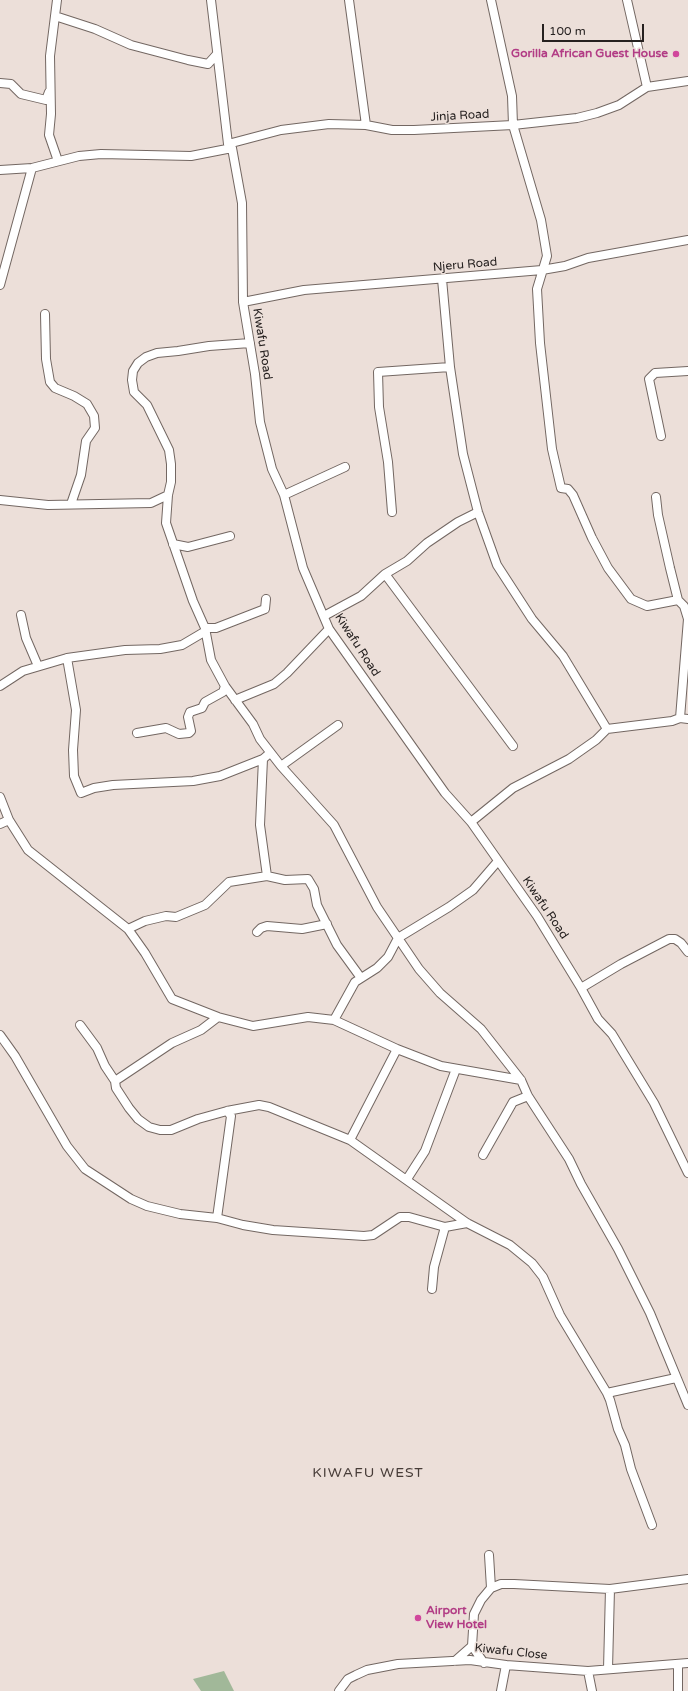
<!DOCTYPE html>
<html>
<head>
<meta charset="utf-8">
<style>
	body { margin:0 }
	#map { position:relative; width:688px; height:1691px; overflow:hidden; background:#ecdfd9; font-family:"Varela Round",sans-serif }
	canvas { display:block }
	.scale { position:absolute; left:542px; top:24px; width:102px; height:18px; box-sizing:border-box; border:2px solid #262120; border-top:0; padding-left:5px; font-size:12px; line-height:14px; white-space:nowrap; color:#262120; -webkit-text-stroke:3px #ecdfd9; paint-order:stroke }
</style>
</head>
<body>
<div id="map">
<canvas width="688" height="1691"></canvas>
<div class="scale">100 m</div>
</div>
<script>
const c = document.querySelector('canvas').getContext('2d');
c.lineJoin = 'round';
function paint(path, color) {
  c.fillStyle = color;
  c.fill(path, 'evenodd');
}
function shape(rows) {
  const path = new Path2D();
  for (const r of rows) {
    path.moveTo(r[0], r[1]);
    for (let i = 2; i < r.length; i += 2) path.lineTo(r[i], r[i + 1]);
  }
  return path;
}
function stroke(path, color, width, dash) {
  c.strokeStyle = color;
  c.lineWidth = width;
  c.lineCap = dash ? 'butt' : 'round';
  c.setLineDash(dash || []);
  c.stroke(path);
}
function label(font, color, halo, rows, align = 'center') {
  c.font = font + ' "Varela Round",sans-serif';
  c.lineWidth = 3;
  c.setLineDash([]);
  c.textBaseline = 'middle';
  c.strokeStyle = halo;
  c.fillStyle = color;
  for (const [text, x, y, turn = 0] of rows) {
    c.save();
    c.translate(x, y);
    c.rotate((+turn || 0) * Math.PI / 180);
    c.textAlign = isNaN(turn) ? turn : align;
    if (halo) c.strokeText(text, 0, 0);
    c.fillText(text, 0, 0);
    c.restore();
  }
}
const green = shape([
	[224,1671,234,1691,201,1691,193,1679]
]);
const street = shape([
	[57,0,50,56,51,114,49,135,58,161],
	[211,0,228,144,232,148,242,203,243,302,255,374,260,422,272,469,284,495,303,568,329,629,445,793,471,822,537,916,581,988,598,1019,612,1034,654,1103,688,1173],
	[349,0,366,125],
	[491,0,512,96,513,125,541,220,547,256,537,289,540,343,552,449,561,488,568,489,573,495,592,538,608,568,631,599,647,606,678,600],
	[627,0,647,87],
	[55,16,95,29,131,45,188,60,208,64,217,54],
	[0,83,11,84,21,94,46,100,49,92],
	[228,144,281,130,329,124,366,125,392,130,414,130,513,125,577,118,597,113,619,105,647,87,688,81],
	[0,170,32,168,79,156,101,154,191,156,232,148],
	[442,279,450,367,463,454,478,512,497,565,532,619,563,656,607,729],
	[0,285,32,168],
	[243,302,304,290,542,270,565,266,588,258,688,240],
	[45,314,46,359,50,382,55,388,74,396,87,404,94,416,95,428,86,441,81,475,71,504],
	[250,343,209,346,178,351,157,353,146,357,138,363,133,371,132,380,134,392,147,405,169,450,171,464,171,482,168,495,166,523,193,601,205,628,211,660,225,686,253,724,260,739,281,766,334,825,377,907,419,969,440,993,481,1029,521,1080,528,1096,569,1159,581,1184,618,1249,650,1313,688,1405],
	[661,436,649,379,655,373,688,371],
	[284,495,345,467],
	[656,497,658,515,670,568,678,600,684,606,688,619,680,718],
	[0,500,48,505,151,503,168,495],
	[392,512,388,462,379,407,378,372,450,367],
	[173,544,188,547,230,536],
	[385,574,513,746],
	[21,615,26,638,38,666],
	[324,616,361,596,385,574,407,561,427,543,458,522,478,512],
	[205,628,216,628,265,609,266,599],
	[67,658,76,710,73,750,74,776,81,793,94,788,113,785,193,781,220,776,263,759,270,753],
	[0,686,23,671,67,658,125,650,160,649,182,645,204,632],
	[235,700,274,684,287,673,329,629],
	[137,733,166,728,179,734,189,733,191,731,188,717,190,712,202,708,205,702,223,692,225,686],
	[281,766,338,725],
	[0,797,9,820,28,850,128,929,145,953,172,999,218,1017],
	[471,822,513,788,569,759,596,740,607,729,672,721,680,718,688,719],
	[0,824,9,820],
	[267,876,285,880,308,879,314,889,317,905,337,945,361,978],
	[128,929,145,921,166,916,176,917,205,905,229,882,267,876,260,825,263,759],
	[257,932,261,928,267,926,302,929,327,924],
	[581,988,621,964,669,939,675,939,681,943,688,952],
	[334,1020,355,982,377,968,388,957,398,938,449,907,473,890,498,861],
	[80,1025,97,1048,105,1066,115,1081,116,1088,129,1108,138,1119,149,1127,160,1130,171,1130,198,1119,227,1111,259,1105,269,1107,350,1140,467,1223,510,1245,532,1263,543,1277,560,1315,607,1393,676,1378],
	[0,1035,15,1056,67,1146,85,1169,131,1199,147,1206,180,1214,217,1218,243,1225,273,1230,364,1236,373,1235,400,1217,409,1217,445,1227,467,1223],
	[115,1081,172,1043,201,1030,218,1017,253,1026,308,1017,334,1020,397,1049,441,1066,521,1080],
	[350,1140,397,1049],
	[483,1155,513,1102,528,1096],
	[407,1179,425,1151,456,1069],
	[217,1218,231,1116,227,1111],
	[432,1289,434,1267,445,1227],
	[607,1393,610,1400,618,1429,625,1445,631,1469,652,1525],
	[489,1555,491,1588],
	[455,1661,472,1646],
	[484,1663,472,1646,474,1614,481,1600,491,1588,501,1584,514,1584,610,1589,688,1579],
	[608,1669,610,1589],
	[588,1671,592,1691],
	[339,1691,348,1679,356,1675,367,1670,398,1664,470,1660,506,1665,588,1671,688,1663],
	[501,1691,506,1665],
	[678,1691,678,1664]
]);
const markers = [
	[676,54,4,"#d1479c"],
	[418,1618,4,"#d1479c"]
];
const hotelNames = [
	["Gorilla African Guest House",668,54],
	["Airport",426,1611,"left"],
	["View Hotel",426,1625,"left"]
];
const streetNames = [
	["Jinja Road",460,116,-3],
	["Njeru Road",465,265,-5],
	["Kiwafu Road",262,344,81],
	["Kiwafu Road",357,645,57],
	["Kiwafu Road",545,908,56],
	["Kiwafu Close",511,1652,6]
];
const quarterNames = [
	["KIWAFU WEST",368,1473]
];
paint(green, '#a1b899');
stroke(street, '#736762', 10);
stroke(street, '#fff', 8);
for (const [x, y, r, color] of markers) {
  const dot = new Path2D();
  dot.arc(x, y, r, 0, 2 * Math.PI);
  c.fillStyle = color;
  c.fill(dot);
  stroke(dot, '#ecdfd9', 1.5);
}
label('bold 12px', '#b23c85', '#ecdfd9', hotelNames, 'right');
label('12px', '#262120', '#ecdfd9', streetNames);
c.letterSpacing = '1px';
label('14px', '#473c38', '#ecdfd9', quarterNames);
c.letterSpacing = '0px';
</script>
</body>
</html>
